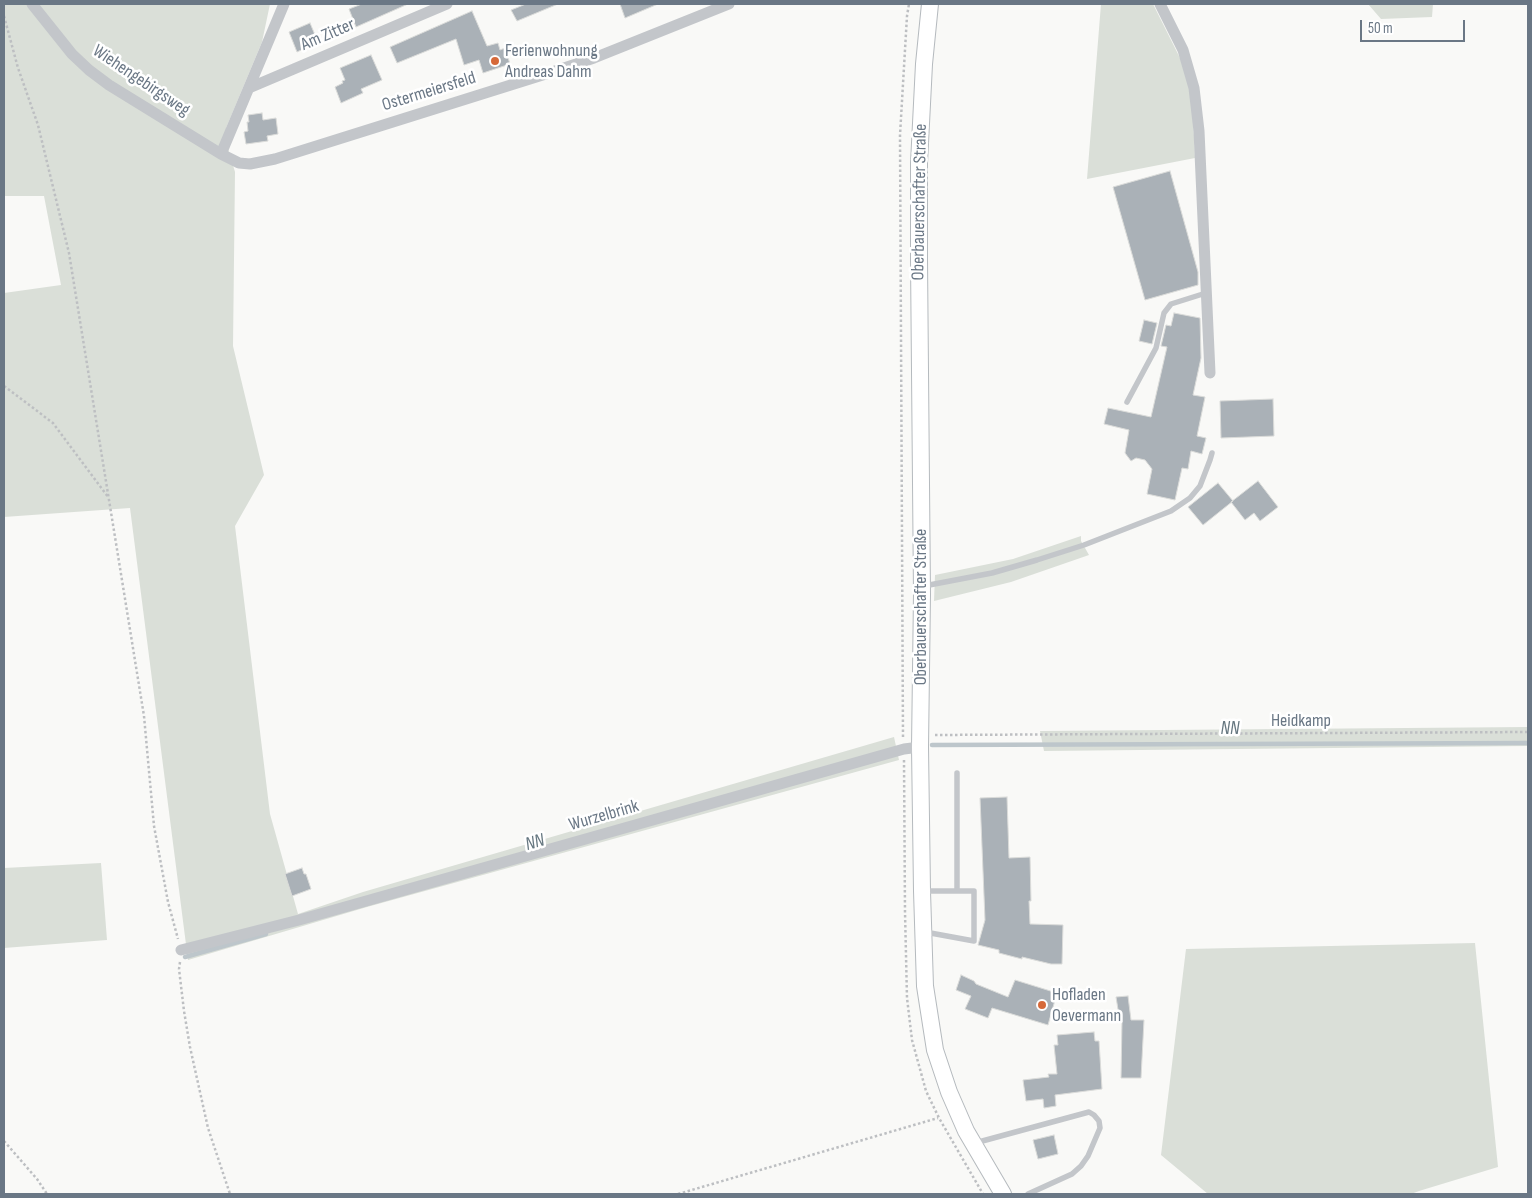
<!DOCTYPE html>
<html>
<head>
<meta charset="utf-8">
<style>
	body { margin:0 }
	#map { position:relative; width:1532px; height:1198px; overflow:hidden; background:#f9f9f7; font-family:"Sofia Sans Condensed",sans-serif }
	canvas { display:block }
	.frame { position:absolute; inset:0; border:5px solid #6a7785; pointer-events:none }
	.scale { position:absolute; left:1360px; top:20px; width:105px; height:22px; box-sizing:border-box; border:2px solid #6a7785; border-top:0; padding-left:6px; font-size:15px; line-height:18px; white-space:nowrap; color:#6a7785; -webkit-text-stroke:4px #fff; paint-order:stroke }
</style>
</head>
<body>
<div id="map">
<canvas width="1532" height="1198"></canvas>
<div class="frame"></div>
<div class="scale">50 m</div>
</div>
<script>
const c = document.querySelector('canvas').getContext('2d');
c.lineJoin = 'round';
function paint(path, color) {
  c.fillStyle = color;
  c.fill(path, 'evenodd');
}
function shape(rows) {
  const path = new Path2D();
  for (const r of rows) {
    path.moveTo(r[0], r[1]);
    for (let i = 2; i < r.length; i += 2) path.lineTo(r[i], r[i + 1]);
  }
  return path;
}
function stroke(path, color, width, dash) {
  c.strokeStyle = color;
  c.lineWidth = width;
  c.lineCap = dash ? 'butt' : 'round';
  c.setLineDash(dash || []);
  c.stroke(path);
}
function label(font, color, halo, rows, align = 'center') {
  c.font = font + ' "Sofia Sans Condensed",sans-serif';
  c.lineWidth = 5;
  c.setLineDash([]);
  c.textBaseline = 'middle';
  c.strokeStyle = halo;
  c.fillStyle = color;
  for (const [text, x, y, turn = 0] of rows) {
    c.save();
    c.translate(x, y);
    c.rotate((+turn || 0) * Math.PI / 180);
    c.textAlign = isNaN(turn) ? turn : align;
    if (halo) c.strokeText(text, 0, 0);
    c.fillText(text, 0, 0);
    c.restore();
  }
}
const green = shape([
	[4,4,270,4,262,42,226,128,226,142,235,172,233,346,264,475,235,526,270,814,298,914,363,892,894,737,899,760,367,907,188,960,130,508,4,517,4,293,61,285,44,196,4,196],
	[1101,4,1153,4,1184,66,1192,91,1195,158,1087,179],
	[1368,4,1433,4,1432,17,1381,19],
	[1081,536,1081,541,1089,555,1011,582,934,601,935,575,1013,559],
	[1528,727,1528,746,1044,751,1040,731],
	[101,863,107,940,4,948,4,868],
	[1475,943,1498,1167,1419,1191,1411,1194,1208,1194,1161,1155,1186,949]
]);
const stream = shape([
	[932,745,1528,743],
	[185,957,266,934]
]);
const building = shape([
	[362,4,408,4,356,27,349,9,362,4],
	[526,4,558,4,517,21,511,10,526,4],
	[620,4,658,4,625,18,620,4],
	[472,11,487,46,498,43,500,50,505,48,510,64,483,73,479,60,464,65,456,39,397,63,390,47,472,11],
	[310,23,318,42,297,52,289,32,310,23],
	[371,55,382,80,361,89,363,93,341,103,335,87,343,83,342,81,345,80,340,68,371,55],
	[262,113,263,120,276,118,278,134,267,136,268,141,246,144,244,132,248,131,247,122,249,122,248,115,262,113],
	[1170,171,1198,272,1198,285,1145,300,1113,187,1170,171],
	[1174,313,1200,318,1201,358,1193,395,1205,397,1197,436,1206,438,1202,454,1191,451,1188,469,1182,468,1175,500,1147,494,1152,469,1145,460,1136,458,1131,461,1125,453,1129,430,1104,424,1108,408,1151,417,1167,347,1161,346,1166,325,1171,326,1174,313],
	[1144,320,1157,323,1152,344,1139,341,1144,320],
	[1273,399,1274,436,1221,438,1220,401,1273,399],
	[1258,481,1278,507,1260,521,1254,513,1245,520,1231,502,1258,481],
	[1218,483,1233,501,1203,525,1188,507,1218,483],
	[1007,797,1009,858,1030,857,1031,901,1029,901,1030,924,1063,925,1062,964,1051,964,1022,957,1022,959,999,953,999,950,978,945,985,920,980,798,1007,797],
	[302,868,304,874,306,874,311,889,292,896,285,874,302,868],
	[961,975,974,981,976,984,1008,997,1015,980,1057,993,1048,1025,992,1008,988,1018,965,1009,971,996,956,990,961,975],
	[1128,996,1131,1020,1144,1020,1141,1078,1121,1078,1122,1021,1120,1022,1116,997,1128,996],
	[1094,1032,1095,1041,1099,1041,1102,1089,1055,1095,1056,1106,1044,1108,1043,1099,1026,1101,1023,1080,1049,1077,1048,1074,1057,1074,1054,1045,1058,1045,1057,1035,1094,1032],
	[1054,1135,1058,1154,1038,1159,1033,1140,1054,1135]
]);
const path = shape([
	[4,16,18,68,38,125,69,253,144,716,154,826,168,902,178,939],
	[4,386,53,423,108,497],
	[935,735,1528,732],
	[903,737,900,135,907,16,909,4],
	[904,760,905,912,907,998,912,1040,926,1091,939,1118,983,1194],
	[180,962,179,969,184,1011,190,1047,208,1128,230,1194],
	[4,1141,37,1179,47,1194],
	[678,1194,938,1118]
]);
const lane = shape([
	[1127,402,1156,348,1164,313,1171,304,1206,293],
	[924,586,992,573,1037,560,1084,545,1171,511,1190,498,1200,486,1210,460,1212,453],
	[957,773,957,891],
	[923,891,974,891,974,941,925,932],
	[975,1143,1089,1112,1094,1115,1099,1121,1100,1128,1088,1156,1081,1166,1072,1174,1028,1194]
]);
const street = shape([
	[32,4,72,54,89,70,109,85,221,154,239,163,250,164,275,159,549,73,594,58,729,4],
	[1160,4,1183,50,1194,88,1199,131,1210,373],
	[249,88,447,4],
	[221,154,284,4],
	[181,950,299,920,904,749,920,747]
]);
const secondary = shape([
	[930,4,924,64,919,163,919,260,922,594,920,747,922,891,925,986,935,1050,949,1092,966,1131,1003,1194]
]);
const markers = [
	[495,61,5,"#d66939"],
	[1042,1005,5,"#d66939"]
];
const streetNames = [
	["Am Zitter",328,35,-23],
	["Wiehengebirgsweg",141,81,34],
	["Ostermeiersfeld",429,92,-17],
	["Oberbauerschafter Straße",920,202,-89],
	["Oberbauerschafter Straße",921,607,-90],
	["Heidkamp",1301,721],
	["Wurzelbrink",604,816,-16]
];
const poiNames = [
	["Ferienwohnung",505,51],
	["Andreas Dahm",505,72],
	["Hofladen",1052,995],
	["Oevermann",1052,1016]
];
const waterNames = [
	["NN",1230,729],
	["NN",535,843,-16]
];
paint(green, '#dadfd8');
stroke(stream, '#bdc6cb', 4.5);
paint(building, '#aab1b7');
stroke(building, '#dadbd9', 1);
stroke(secondary, '#b5babe', 18);
stroke(path, '#bdbfc2', 2.5, [2.5, 2.5]);
stroke(lane, '#c3c6ca', 5.5);
stroke(street, '#c3c6ca', 11);
stroke(secondary, '#fff', 16);
for (const [x, y, r, color] of markers) {
  const dot = new Path2D();
  dot.arc(x, y, r, 0, 2 * Math.PI);
  c.fillStyle = color;
  c.fill(dot);
  stroke(dot, '#fff', 2);
}
label('18px', '#6a7785', '#fff', streetNames);
label('18px', '#6a7785', '#fff', poiNames, 'left');
label('italic 19px', '#667780', '#fff', waterNames);
</script>
</body>
</html>
